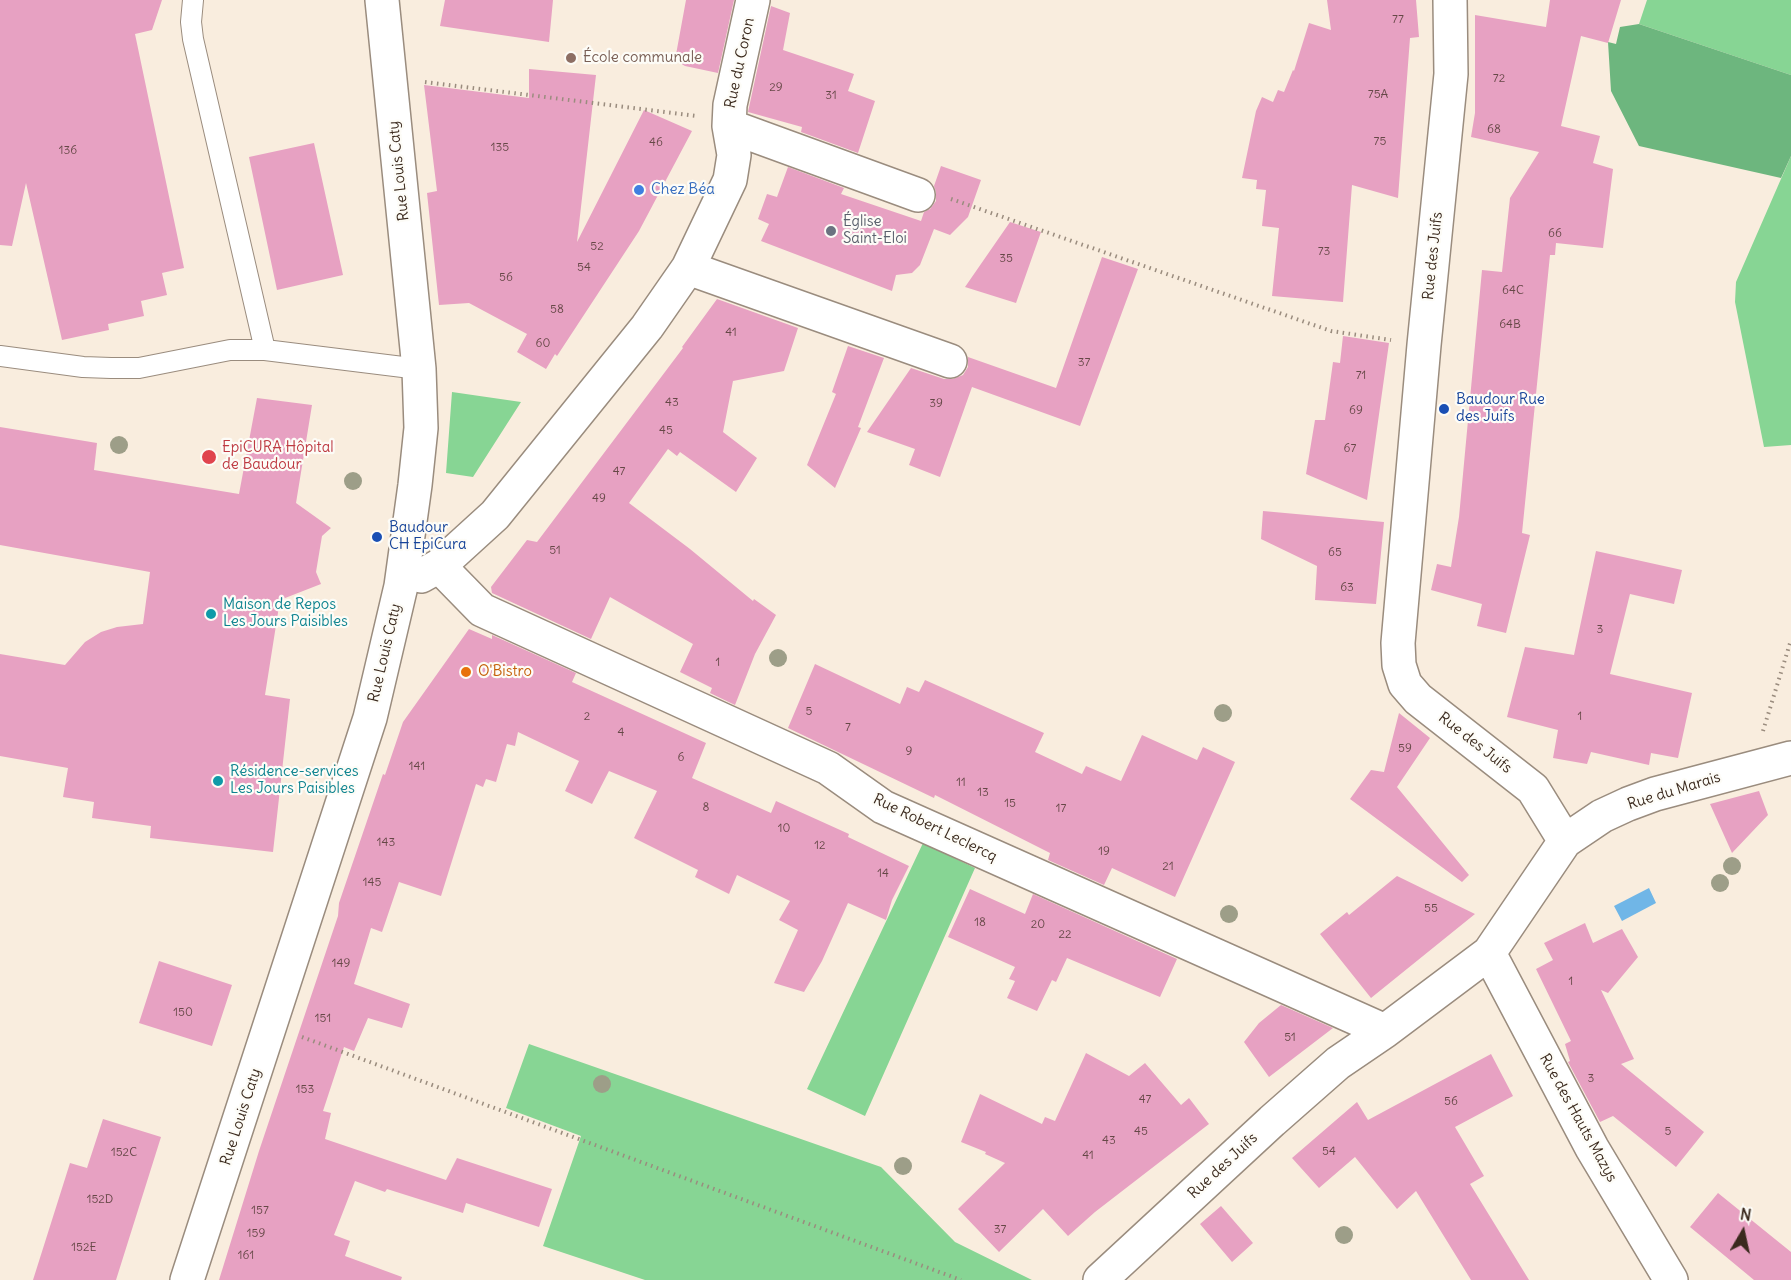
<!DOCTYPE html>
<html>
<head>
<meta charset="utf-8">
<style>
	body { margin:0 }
	#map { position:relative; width:1791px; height:1280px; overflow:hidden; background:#f9edde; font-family:Delius,sans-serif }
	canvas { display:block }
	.north { position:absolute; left:1713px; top:1202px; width:60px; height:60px; -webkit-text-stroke:4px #fdfcf7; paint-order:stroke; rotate:9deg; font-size:16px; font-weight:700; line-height:24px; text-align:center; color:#3b2a1e }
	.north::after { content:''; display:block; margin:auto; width:21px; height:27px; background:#3b2a1e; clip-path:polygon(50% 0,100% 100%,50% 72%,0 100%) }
</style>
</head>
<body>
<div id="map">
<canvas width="1791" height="1280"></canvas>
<div class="north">N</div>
</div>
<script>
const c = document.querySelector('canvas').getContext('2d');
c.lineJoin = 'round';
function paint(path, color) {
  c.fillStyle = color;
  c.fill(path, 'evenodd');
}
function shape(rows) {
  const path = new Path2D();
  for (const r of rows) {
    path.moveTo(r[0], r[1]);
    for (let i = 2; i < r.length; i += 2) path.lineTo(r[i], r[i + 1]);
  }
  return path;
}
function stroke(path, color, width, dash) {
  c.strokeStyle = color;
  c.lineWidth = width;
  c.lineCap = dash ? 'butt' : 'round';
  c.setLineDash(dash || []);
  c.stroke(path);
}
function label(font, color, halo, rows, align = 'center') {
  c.font = font + ' Delius,sans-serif';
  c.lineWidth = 4.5;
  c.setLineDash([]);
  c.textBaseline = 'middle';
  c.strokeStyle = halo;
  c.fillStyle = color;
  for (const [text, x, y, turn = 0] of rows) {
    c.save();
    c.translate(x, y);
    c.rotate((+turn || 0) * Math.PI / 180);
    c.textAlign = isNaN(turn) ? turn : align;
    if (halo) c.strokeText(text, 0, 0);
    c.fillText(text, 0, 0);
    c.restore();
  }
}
const green = shape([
	[1647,0,1791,0,1791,75,1639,24],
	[1791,156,1791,445,1764,447,1735,302,1736,282],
	[452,392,521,402,473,477,446,473],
	[923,843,975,868,865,1116,807,1089],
	[529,1044,881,1167,955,1242,1032,1280,645,1280,543,1246,581,1136,506,1108]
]);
const forest = shape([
	[1639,24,1791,75,1791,156,1781,178,1639,146,1611,91,1608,42,1616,44,1620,27]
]);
const water = shape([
	[1649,888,1656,903,1622,921,1614,906]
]);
const building = shape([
	[0,0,162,0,152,30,135,34,184,268,162,273,167,295,141,301,144,316,108,324,109,330,62,340,26,183,12,246,0,245],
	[445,0,553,0,549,42,440,26],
	[686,0,734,0,718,73,685,66,675,60],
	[1327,0,1416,0,1419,37,1410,38,1398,198,1352,185,1343,302,1272,296,1279,228,1262,226,1266,190,1256,189,1257,180,1242,178,1256,111,1262,97,1273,102,1278,90,1284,92,1293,70,1294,71,1309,23,1331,30],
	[1550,0,1621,0,1608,43,1581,36,1561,126,1600,136,1593,163,1613,169,1603,248,1556,243,1555,255,1550,255,1522,533,1530,535,1506,633,1477,626,1482,604,1431,590,1437,564,1451,567,1459,517,1482,270,1502,272,1510,198,1539,152,1471,137,1475,113,1475,15,1546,27],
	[771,6,790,13,783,50,854,74,848,91,875,101,858,153,801,132,802,127,748,112],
	[529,69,596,75,577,242,644,110,692,131,639,231,557,356,555,354,546,369,517,352,527,334,469,303,439,305,427,193,437,191,424,85,529,98],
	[314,143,343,275,277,290,249,157],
	[941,166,981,180,968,217,950,235,934,229,920,265,912,273,896,275,892,291,761,241,769,224,758,219,767,194,777,197,788,167,844,188,841,194,921,221,924,212,930,209,936,201,936,192,934,186],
	[1010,222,1041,232,1016,303,965,287],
	[1102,257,1138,269,1080,426,972,387,940,477,909,465,915,449,867,432,911,368,944,379,953,379,963,375,968,367,968,357,1056,388],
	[717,299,798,328,784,371,733,381,723,432,757,458,736,492,680,452,677,456,668,449,629,503,690,549,753,601,754,599,776,615,755,654,735,705,710,693,712,688,680,672,693,644,610,597,591,639,492,593,491,587,527,540,537,542,683,348,682,347],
	[1343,336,1389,343,1367,500,1306,474,1315,420,1325,420,1333,362,1340,363],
	[848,346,884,358,858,427,861,428,835,488,807,465,836,394,832,392],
	[257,398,312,405,296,503,331,528,322,536,316,572,321,584,280,600,265,695,290,699,273,852,150,838,151,826,92,818,94,802,63,797,68,768,0,756,0,654,65,665,85,642,101,632,117,627,143,624,150,572,0,545,0,427,97,443,94,470,239,494],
	[1263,511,1384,522,1376,604,1315,600,1317,566,1261,539],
	[1596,551,1682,570,1674,604,1630,594,1610,674,1692,693,1678,758,1651,753,1649,765,1591,752,1587,764,1553,758,1558,730,1507,717,1525,647,1574,655],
	[469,629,492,639,492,635,576,673,572,682,706,743,692,778,771,813,776,801,849,834,848,837,909,866,892,900,886,920,848,903,822,961,804,992,774,983,798,930,779,920,790,901,737,875,729,894,695,877,698,870,634,838,657,791,609,771,592,804,565,791,579,761,518,732,515,746,507,744,496,782,486,779,483,787,476,784,441,896,399,882,382,932,371,928,354,984,410,1004,402,1028,368,1018,354,1051,344,1047,323,1111,331,1113,325,1139,446,1180,457,1158,552,1189,539,1227,466,1203,463,1213,387,1189,385,1192,355,1181,334,1235,350,1241,345,1256,402,1277,401,1280,219,1280,259,1151,338,916,339,903,383,774,385,775,403,722],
	[815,664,900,704,907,687,919,692,925,680,1044,733,1035,752,1082,774,1086,766,1121,781,1142,735,1197,760,1203,747,1235,762,1175,897,1112,868,1104,885,1048,860,1050,853,935,795,934,798,788,728],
	[1399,713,1430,738,1397,787,1469,875,1462,882,1350,799,1371,770,1384,772],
	[1759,791,1768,815,1732,853,1710,804],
	[1397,876,1475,914,1371,998,1320,934,1347,912,1349,915],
	[970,889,1025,914,1033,894,1177,959,1160,997,1067,958,1056,982,1052,980,1037,1011,1007,998,1015,981,1009,979,1015,967,948,937],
	[1585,923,1593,943,1622,929,1638,957,1608,993,1601,990,1634,1059,1621,1064,1704,1132,1676,1167,1613,1116,1600,1122,1568,1062,1570,1061,1565,1044,1571,1041,1536,969,1553,960,1544,943],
	[159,961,232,985,212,1046,139,1023],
	[1281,1005,1333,1028,1269,1077,1244,1042,1259,1023],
	[1086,1053,1129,1076,1145,1063,1181,1105,1189,1098,1209,1124,1095,1212,1068,1236,1043,1209,999,1252,958,1209,1005,1163,985,1154,986,1152,961,1142,980,1094,1042,1124,1045,1117,1055,1121],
	[1491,1054,1513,1096,1455,1127,1484,1176,1470,1184,1529,1280,1471,1280,1416,1191,1397,1209,1355,1157,1319,1188,1292,1158,1357,1102,1368,1120],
	[103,1119,161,1137,116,1280,33,1280,70,1163,87,1168],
	[1718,1193,1791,1252,1791,1280,1754,1280,1690,1227],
	[1221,1206,1253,1243,1232,1262,1200,1224]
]);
const path = shape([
	[425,82,697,116],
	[951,199,1331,331,1391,340],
	[1763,731,1791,640],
	[302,1037,961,1280]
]);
const lane = shape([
	[193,0,191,22,193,39,265,350],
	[0,356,83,367,111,368,139,368,230,350,265,350,419,369]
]);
const street = shape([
	[1450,0,1451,74,1424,345,1398,643,1399,665,1405,684,1418,699,1533,789,1565,841],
	[729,126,918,195],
	[688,268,950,361],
	[439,566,482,610,828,768,883,807,1385,1031],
	[421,576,439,566,495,515,647,327,688,268,730,180,734,155,729,126,730,105,753,0],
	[1489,953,1592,1148,1671,1280],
	[1100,1280,1272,1121,1338,1063,1385,1031,1489,953,1565,841,1602,816,1628,804,1655,794,1791,758]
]);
const secondary = shape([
	[187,1280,370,718,401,586,415,485,421,428,419,369,382,0]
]);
const trees = [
	[119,445],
	[353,481],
	[778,658],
	[1223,713],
	[1732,866],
	[1720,883],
	[1229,914],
	[602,1084],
	[903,1166],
	[1344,1235]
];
const markers = [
	[571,58,6,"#8d6e63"],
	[639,190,6,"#3f7fe0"],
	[831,231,6,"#6b7280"],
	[1444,409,6,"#1a4fb4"],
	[209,457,8,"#e0444e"],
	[377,537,6,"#1a4fb4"],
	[211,614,6,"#0f9aa8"],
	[466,672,6,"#e8710a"],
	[218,781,6,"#0f9aa8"]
];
const numberNames = [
	["77",1398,20],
	["72",1499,79],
	["29",776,88],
	["75A",1378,95],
	["31",831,96],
	["68",1494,130],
	["75",1380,142],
	["46",656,143],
	["135",500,148],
	["136",68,151],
	["66",1555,234],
	["52",597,247],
	["73",1324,252],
	["35",1006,259],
	["54",584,268],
	["56",506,278],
	["64C",1513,291],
	["58",557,310],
	["64B",1510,325],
	["41",731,333],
	["60",543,344],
	["37",1084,363],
	["71",1361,376],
	["43",672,403],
	["39",936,404],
	["69",1356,411],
	["45",666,431],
	["67",1350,449],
	["47",619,472],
	["49",599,499],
	["51",555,551],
	["65",1335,553],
	["63",1347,588],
	["3",1600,630],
	["1",718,663],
	["5",809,712],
	["2",587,717],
	["1",1580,717],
	["7",848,728],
	["4",621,733],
	["59",1405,749],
	["9",909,752],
	["6",681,758],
	["141",417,767],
	["11",961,783],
	["13",983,793],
	["15",1010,804],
	["8",706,808],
	["17",1061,809],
	["10",784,829],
	["143",386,843],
	["12",820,846],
	["19",1104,852],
	["21",1168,867],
	["14",883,874],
	["145",372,883],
	["55",1431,909],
	["18",980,923],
	["20",1038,925],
	["22",1065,935],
	["149",341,964],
	["1",1571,982],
	["150",183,1013],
	["151",323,1019],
	["51",1290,1038],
	["3",1591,1079],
	["153",305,1090],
	["47",1145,1100],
	["56",1451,1102],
	["45",1141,1132],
	["5",1668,1132],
	["43",1109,1141],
	["54",1329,1152],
	["152C",124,1153],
	["41",1088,1156],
	["152D",100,1200],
	["157",260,1211],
	["37",1000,1230],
	["159",256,1234],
	["152E",84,1248],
	["161",246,1256]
];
const educationNames = [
	["École communale",583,58]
];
const streetNames = [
	["Rue du Coron",740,63,-78],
	["Rue Louis Caty",399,171,-96],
	["Rue des Juifs",1433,256,-84],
	["Rue Louis Caty",385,653,-77],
	["Rue des Juifs",1475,743,38],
	["Rue du Marais",1674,791,-17],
	["Rue Robert Leclercq",935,828,26],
	["Rue Louis Caty",241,1117,-72],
	["Rue des Hauts Mazys",1578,1118,61],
	["Rue des Juifs",1223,1166,-43]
];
const shopNames = [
	["Chez Béa",651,190]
];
const worshipNames = [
	["Église",843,222],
	["Saint-Eloi",843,239]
];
const transitNames = [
	["Baudour Rue",1456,400],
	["des Juifs",1456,417],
	["Baudour",389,528],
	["CH EpiCura",389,545]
];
const healthNames = [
	["EpiCURA Hôpital",222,448],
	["de Baudour",222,465]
];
const cultureNames = [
	["Maison de Repos",223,605],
	["Les Jours Paisibles",223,622],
	["Résidence-services",230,772],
	["Les Jours Paisibles",230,789]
];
const foodNames = [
	["O'Bistro",478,672]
];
paint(green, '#87d594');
paint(forest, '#6db67e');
paint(water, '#70b6e7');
paint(building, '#e7a1c2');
stroke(lane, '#9a8c7e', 22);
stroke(street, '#9a8c7e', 36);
stroke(secondary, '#9a8c7e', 36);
stroke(path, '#9a8c7e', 4, [1.5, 4.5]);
stroke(lane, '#fff', 20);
stroke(street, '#fff', 33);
stroke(secondary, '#fff', 33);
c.fillStyle = '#9d9e88';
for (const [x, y] of trees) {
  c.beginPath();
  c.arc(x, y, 9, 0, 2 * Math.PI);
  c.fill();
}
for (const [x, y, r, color] of markers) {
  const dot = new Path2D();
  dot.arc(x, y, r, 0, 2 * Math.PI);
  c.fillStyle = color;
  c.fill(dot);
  stroke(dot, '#fdfcf7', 2);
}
label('12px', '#664847', null, numberNames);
label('15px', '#785e54', '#fdfcf7', educationNames, 'left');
label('15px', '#3b2a1e', '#fdfcf7', streetNames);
label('15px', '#366cbe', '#fdfcf7', shopNames, 'left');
label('15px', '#5b616d', '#fdfcf7', worshipNames, 'left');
label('15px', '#164399', '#fdfcf7', transitNames, 'left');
label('15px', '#be3a42', '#fdfcf7', healthNames, 'left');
label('15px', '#0d838f', '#fdfcf7', cultureNames, 'left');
label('15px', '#c56008', '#fdfcf7', foodNames, 'left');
</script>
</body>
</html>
